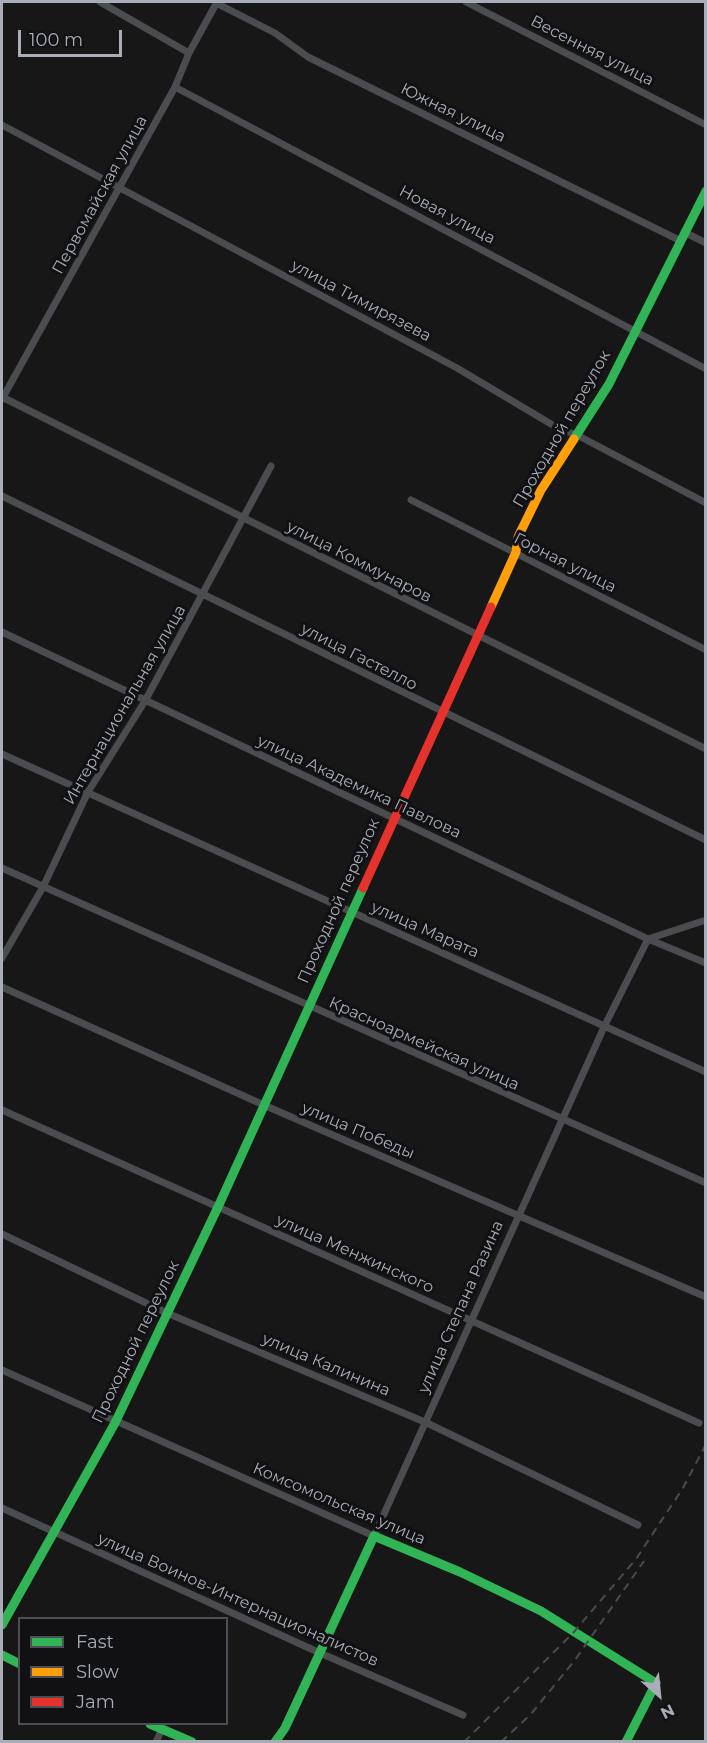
<!DOCTYPE html>
<html>
<head>
<meta charset="utf-8">
<style>
	body { margin:0 }
	#map { position:relative; width:707px; height:1743px; overflow:hidden; background:#171717; font-family:Montserrat,sans-serif }
	canvas { display:block }
	.frame { position:absolute; inset:0; border:3px solid #a8adb8; pointer-events:none }
	.legend { position:absolute; left:18px; top:1617px; width:210px; height:108px; box-sizing:border-box; background:#111113; border:2px solid #4d4f55; margin:0; padding:8px 10px; list-style:none; font-size:18px; color:#a8adb8 }
	.legend li { display:flex; align-items:center; gap:12px; height:30px }
	.legend b { width:30px; border:2px solid #4d4f55 }
	.north { position:absolute; left:629px; top:1665px; width:60px; height:60px; -webkit-text-stroke:4px #111113; paint-order:stroke; rotate:153deg; font-size:16px; font-weight:700; line-height:24px; text-align:center; color:#a8adb8 }
	.north::after { content:''; display:block; margin:auto; width:21px; height:27px; background:#a8adb8; clip-path:polygon(50% 0,100% 100%,50% 72%,0 100%) }
	.scale { position:absolute; left:18px; top:30px; width:104px; height:27px; box-sizing:border-box; border:3px solid #a8adb8; border-top:0; padding-left:8px; font-size:18px; line-height:21px; white-space:nowrap; color:#a8adb8; -webkit-text-stroke:4px #111113; paint-order:stroke }
</style>
</head>
<body>
<div id="map">
<canvas width="707" height="1743"></canvas>
<div class="frame"></div>
<ul class="legend">
<li><b style="height:8px;background:#30b455"></b>Fast</li>
<li><b style="height:8px;background:#ff9f0a"></b>Slow</li>
<li><b style="height:8px;background:#e5322d"></b>Jam</li>
</ul>
<div class="north">N</div>
<div class="scale">100 m</div>
</div>
<script>
const c = document.querySelector('canvas').getContext('2d');
c.lineJoin = 'round';
function shape(rows) {
  const path = new Path2D();
  for (const r of rows) {
    path.moveTo(r[0], r[1]);
    for (let i = 2; i < r.length; i += 2) path.lineTo(r[i], r[i + 1]);
  }
  return path;
}
function stroke(path, color, width, dash) {
  c.strokeStyle = color;
  c.lineWidth = width;
  c.lineCap = dash ? 'butt' : 'round';
  c.setLineDash(dash || []);
  c.stroke(path);
}
function label(font, color, halo, rows, align = 'center') {
  c.font = font + ' Montserrat,sans-serif';
  c.lineWidth = 6;
  c.setLineDash([]);
  c.textBaseline = 'middle';
  c.strokeStyle = halo;
  c.fillStyle = color;
  for (const [text, x, y, turn = 0] of rows) {
    c.save();
    c.translate(x, y);
    c.rotate((+turn || 0) * Math.PI / 180);
    c.textAlign = isNaN(turn) ? turn : align;
    if (halo) c.strokeText(text, 0, 0);
    c.fillText(text, 0, 0);
    c.restore();
  }
}
const street = shape([
	[100,2,189,53],
	[466,2,706,125],
	[216,3,275,33,308,57,681,241],
	[175,87,706,369],
	[2,125,457,368,561,430,575,434,706,503],
	[684,232,706,243],
	[2,397,706,749],
	[2,399,175,87,189,53,217,2],
	[2,496,706,840],
	[411,500,706,650],
	[2,632,648,939,706,963],
	[2,754,706,1072],
	[2,868,706,1183],
	[2,958,43,887,88,792,145,701,271,466],
	[2,987,266,1106,706,1297],
	[2,1110,699,1423],
	[2,1234,167,1313,427,1423,638,1525],
	[2,1370,374,1536,605,1025,648,939,706,920],
	[2,1508,320,1653,463,1715],
	[156,1742,162,1729]
]);
const fast = shape([
	[574,439,609,384,706,191],
	[2,1625,115,1423,218,1207,363,888],
	[2,1655,20,1664],
	[150,1724,192,1742],
	[275,1742,285,1728,374,1536,460,1572,541,1611,656,1683,626,1742]
]);
const slow = shape([
	[491,607,516,552,518,537,541,490,574,439]
]);
const jam = shape([
	[363,888,491,607]
]);
const rail = shape([
	[464,1742,573,1633,636,1559,683,1488,706,1444],
	[501,1742,531,1714,575,1660,644,1561]
]);
const streetNames = [
	["Весенняя улица",592,51,27],
	["Южная улица",453,113,26],
	["Первомайская улица",100,195,-61],
	["Новая улица",447,215,28],
	["улица Тимирязева",361,301,28],
	["Проходной переулок",562,429,-60],
	["улица Коммунаров",359,562,27],
	["Горная улица",565,563,27],
	["улица Гастелло",359,657,27],
	["Интернациональная улица",125,705,-60],
	["улица Академика Павлова",359,787,25],
	["Проходной переулок",339,901,-66],
	["улица Марата",425,930,24],
	["Красноармейская улица",424,1044,24],
	["улица Победы",358,1131,23],
	["улица Менжинского",355,1254,24],
	["улица Степана Разина",461,1307,-66],
	["Проходной переулок",136,1342,-64],
	["улица Калинина",326,1365,23],
	["Комсомольская улица",339,1504,23],
	["улица Воинов-Интернационалистов",238,1600,24]
];
stroke(street, '#4b4c50', 7);
stroke(fast, '#30b455', 9);
stroke(slow, '#ff9f0a', 9);
stroke(jam, '#e5322d', 9);
stroke(rail, '#4b4c4f', 2, [8, 6]);
label('16px', '#a8adb8', '#111113', streetNames);
</script>
</body>
</html>
